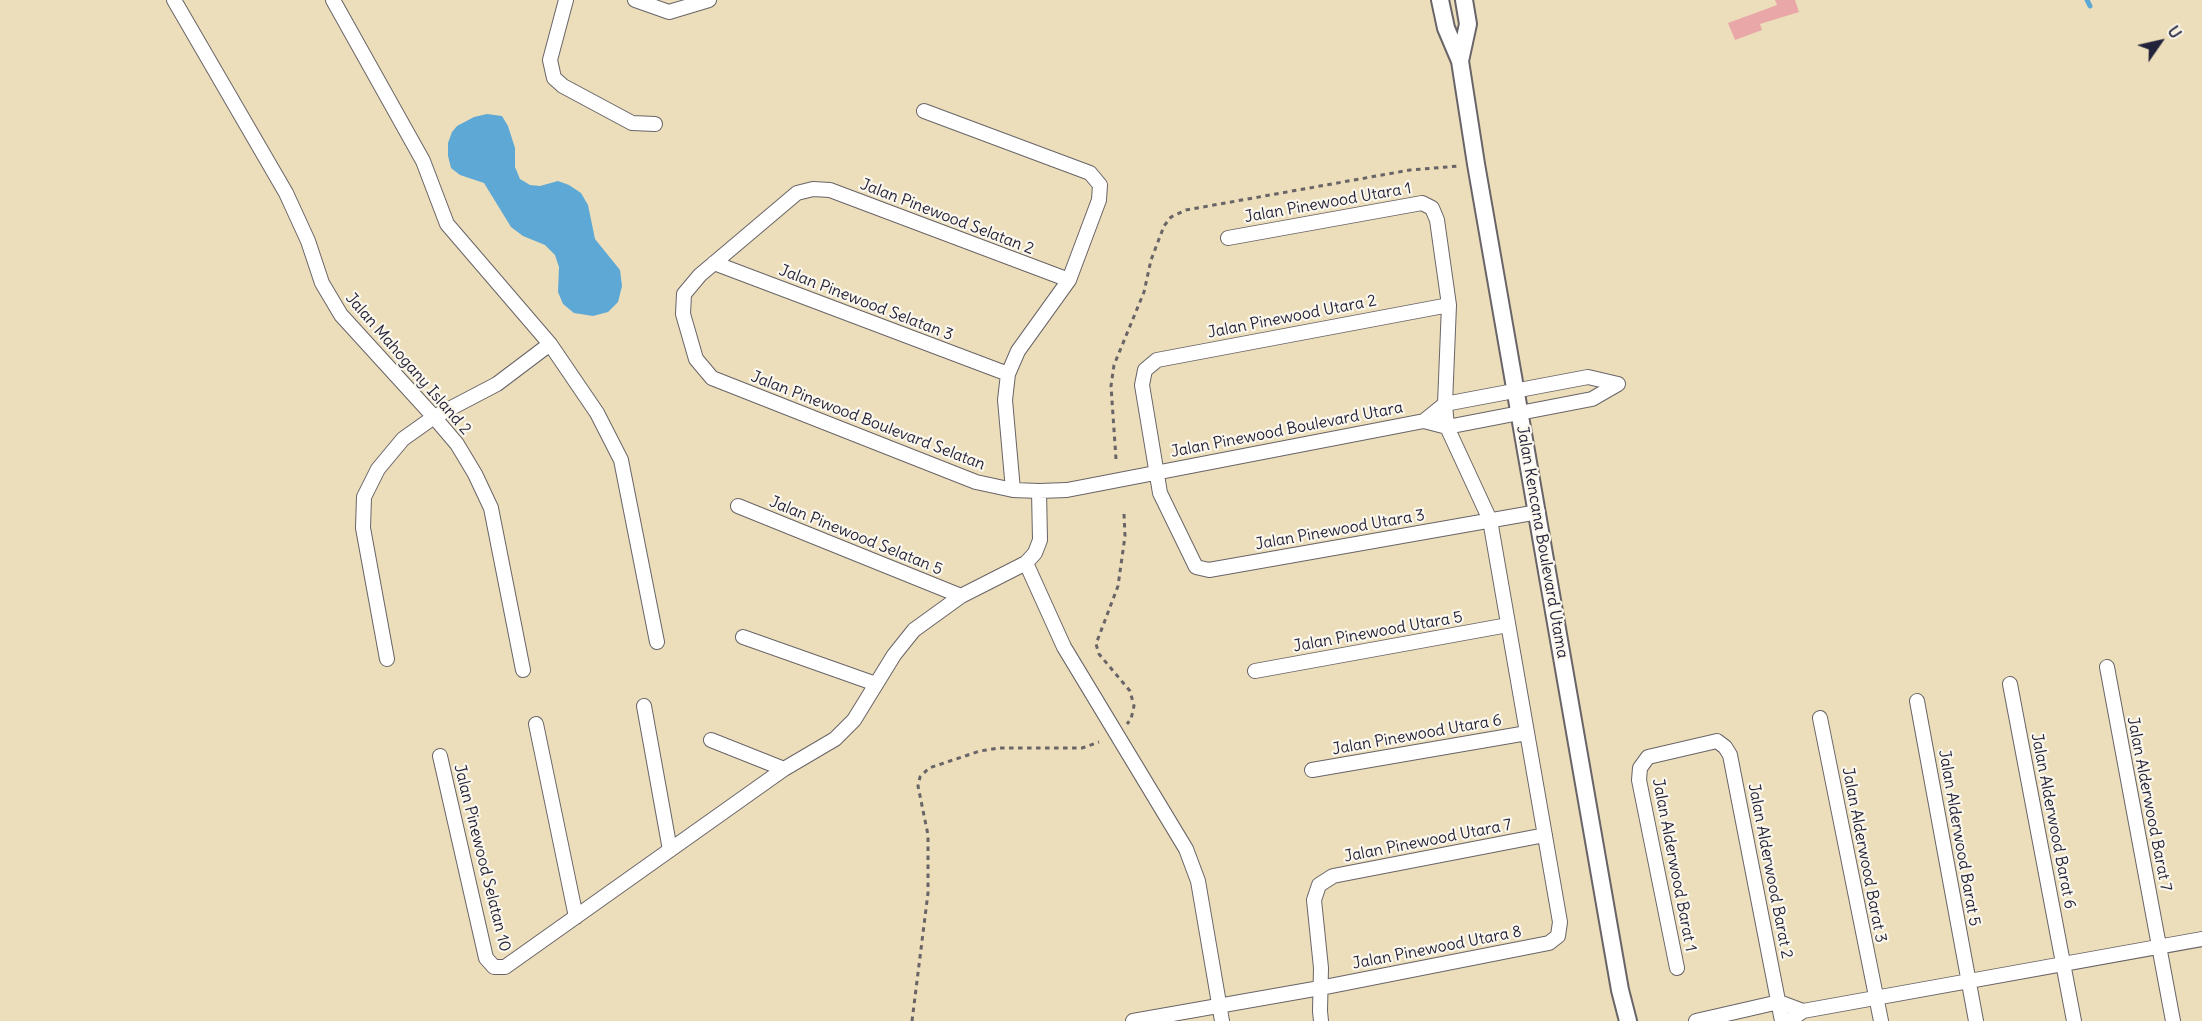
<!DOCTYPE html>
<html>
<head>
<meta charset="utf-8">
<style>
	body { margin:0 }
	#map { position:relative; width:2202px; height:1021px; overflow:hidden; background:#ecdeba; font-family:Delius,sans-serif }
	canvas { display:block }
	.north { position:absolute; left:2130px; top:12px; width:60px; height:60px; -webkit-text-stroke:4px #fbf7ec; paint-order:stroke; rotate:56deg; font-size:16px; font-weight:700; line-height:24px; text-align:center; color:#22223b }
	.north::after { content:''; display:block; margin:auto; width:21px; height:27px; background:#22223b; clip-path:polygon(50% 0,100% 100%,50% 72%,0 100%) }
</style>
</head>
<body>
<div id="map">
<canvas width="2202" height="1021"></canvas>
<div class="north">U</div>
</div>
<script>
const c = document.querySelector('canvas').getContext('2d');
c.lineJoin = 'round';
function paint(path, color) {
  c.fillStyle = color;
  c.fill(path, 'evenodd');
}
function shape(rows) {
  const path = new Path2D();
  for (const r of rows) {
    path.moveTo(r[0], r[1]);
    for (let i = 2; i < r.length; i += 2) path.lineTo(r[i], r[i + 1]);
  }
  return path;
}
function stroke(path, color, width, dash) {
  c.strokeStyle = color;
  c.lineWidth = width;
  c.lineCap = dash ? 'butt' : 'round';
  c.setLineDash(dash || []);
  c.stroke(path);
}
function label(font, color, halo, rows, align = 'center') {
  c.font = font + ' Delius,sans-serif';
  c.lineWidth = 4.5;
  c.setLineDash([]);
  c.textBaseline = 'middle';
  c.strokeStyle = halo;
  c.fillStyle = color;
  for (const [text, x, y, turn = 0] of rows) {
    c.save();
    c.translate(x, y);
    c.rotate((+turn || 0) * Math.PI / 180);
    c.textAlign = isNaN(turn) ? turn : align;
    if (halo) c.strokeText(text, 0, 0);
    c.fillText(text, 0, 0);
    c.restore();
  }
}
const water = shape([
	[487,114,502,116,508,126,515,148,515,167,520,179,530,185,540,186,558,181,569,185,581,193,588,205,595,239,620,270,622,286,618,302,608,312,593,316,574,313,563,304,558,292,559,267,555,255,545,245,523,236,511,227,484,183,460,175,451,168,448,156,448,143,452,132,457,126,474,117]
]);
const stream = shape([
	[2087,0,2090,6]
]);
const building = shape([
	[1775,0,1795,0,1799,12,1760,24,1762,30,1735,40,1728,23,1777,5]
]);
const path = shape([
	[1116,459,1111,386,1114,365,1144,292,1151,260,1164,226,1171,217,1186,210,1410,170,1459,166],
	[1124,514,1125,536,1118,586,1096,644,1099,654,1130,691,1134,706,1131,719,1127,724],
	[912,1021,928,893,928,835,918,786,920,777,929,768,980,751,999,748,1082,748,1099,742]
]);
const minor = shape([
	[174,0,286,193,308,241,322,283,341,315,434,417,457,444,475,474,491,508,523,670],
	[333,0,423,161,447,224,550,344,597,413,621,460,657,642],
	[566,0,550,60,554,78,563,86,632,123,655,124],
	[635,0,669,12,709,0],
	[924,111,1090,173,1100,185,1099,200,1069,280,1018,351,1008,374,1005,400,1013,490],
	[714,263,1008,374],
	[1069,280,830,190,813,189,797,193,700,275,684,294,683,314,696,359,712,378,976,482,1013,490,1039,491,1067,490,1424,421,1447,427,1592,399,1618,384],
	[1449,305,1157,360,1145,370,1142,385,1160,493,1196,567,1209,570,1538,512],
	[1424,421,1445,404,1588,377,1618,384],
	[738,506,961,596],
	[1026,563,1064,647,1186,849,1198,881,1222,1021],
	[743,637,876,684],
	[387,659,363,528,364,497,378,469,403,439,434,417,497,384,550,344],
	[2107,667,2173,1021],
	[1255,671,1508,625],
	[2010,684,2074,1021],
	[1917,701,1976,1021],
	[644,706,670,850],
	[1820,718,1881,1021],
	[536,724,576,917],
	[711,740,784,769],
	[440,756,486,958,494,967,505,967,784,769,835,739,854,720,894,655,914,630,961,596,1026,563,1035,553,1040,540,1039,491],
	[1312,770,1527,733],
	[1677,968,1639,780,1640,768,1648,757,1717,741,1725,747,1730,755,1782,1021],
	[1133,1021,1320,988,1549,943,1558,936,1560,922,1490,520,1447,427,1445,404,1449,305,1437,220,1432,208,1422,203,1228,238],
	[1321,1021,1320,1011,1321,968,1314,900,1319,885,1333,876,1545,835],
	[1696,1021,1779,1002,1803,1011],
	[1789,1021,1803,1011,2202,939]
]);
const tertiary = shape([
	[1440,0,1446,28,1460,61,1476,164,1620,990,1628,1021],
	[1460,61,1468,24,1464,0]
]);
const streetNames = [
	["Jalan Pinewood Utara 1",1328,203,-10],
	["Jalan Pinewood Selatan 2",947,217,21],
	["Jalan Pinewood Selatan 3",866,303,21],
	["Jalan Pinewood Utara 2",1292,317,-11],
	["Jalan Mahogany Island 2",408,364,49],
	["Jalan Pinewood Boulevard Selatan",868,421,21],
	["Jalan Pinewood Boulevard Utara",1287,430,-11],
	["Jalan Pinewood Utara 3",1340,530,-10],
	["Jalan Pinewood Selatan 5",856,536,22],
	["Jalan Kencana Boulevard Utama",1542,542,80],
	["Jalan Pinewood Utara 5",1378,632,-10],
	["Jalan Pinewood Utara 6",1417,735,-10],
	["Jalan Alderwood Barat 7",2149,804,79],
	["Jalan Alderwood Barat 6",2053,821,79],
	["Jalan Alderwood Barat 5",1959,838,80],
	["Jalan Pinewood Utara 7",1428,841,-11],
	["Jalan Alderwood Barat 3",1864,855,79],
	["Jalan Pinewood Selatan 10",482,858,76],
	["Jalan Alderwood Barat 1",1674,865,79],
	["Jalan Alderwood Barat 2",1770,871,79],
	["Jalan Pinewood Utara 8",1437,948,-11]
];
paint(water, '#5ea8d6');
stroke(stream, '#5ea8d6', 5);
paint(building, '#e9a8a7');
stroke(minor, '#696467', 16);
stroke(tertiary, '#696467', 20);
stroke(path, '#696467', 3, [4.5, 4.5]);
stroke(minor, '#fff', 14);
stroke(tertiary, '#fff', 16);
label('16px', '#22223b', '#fbf7ec', streetNames);
</script>
</body>
</html>
